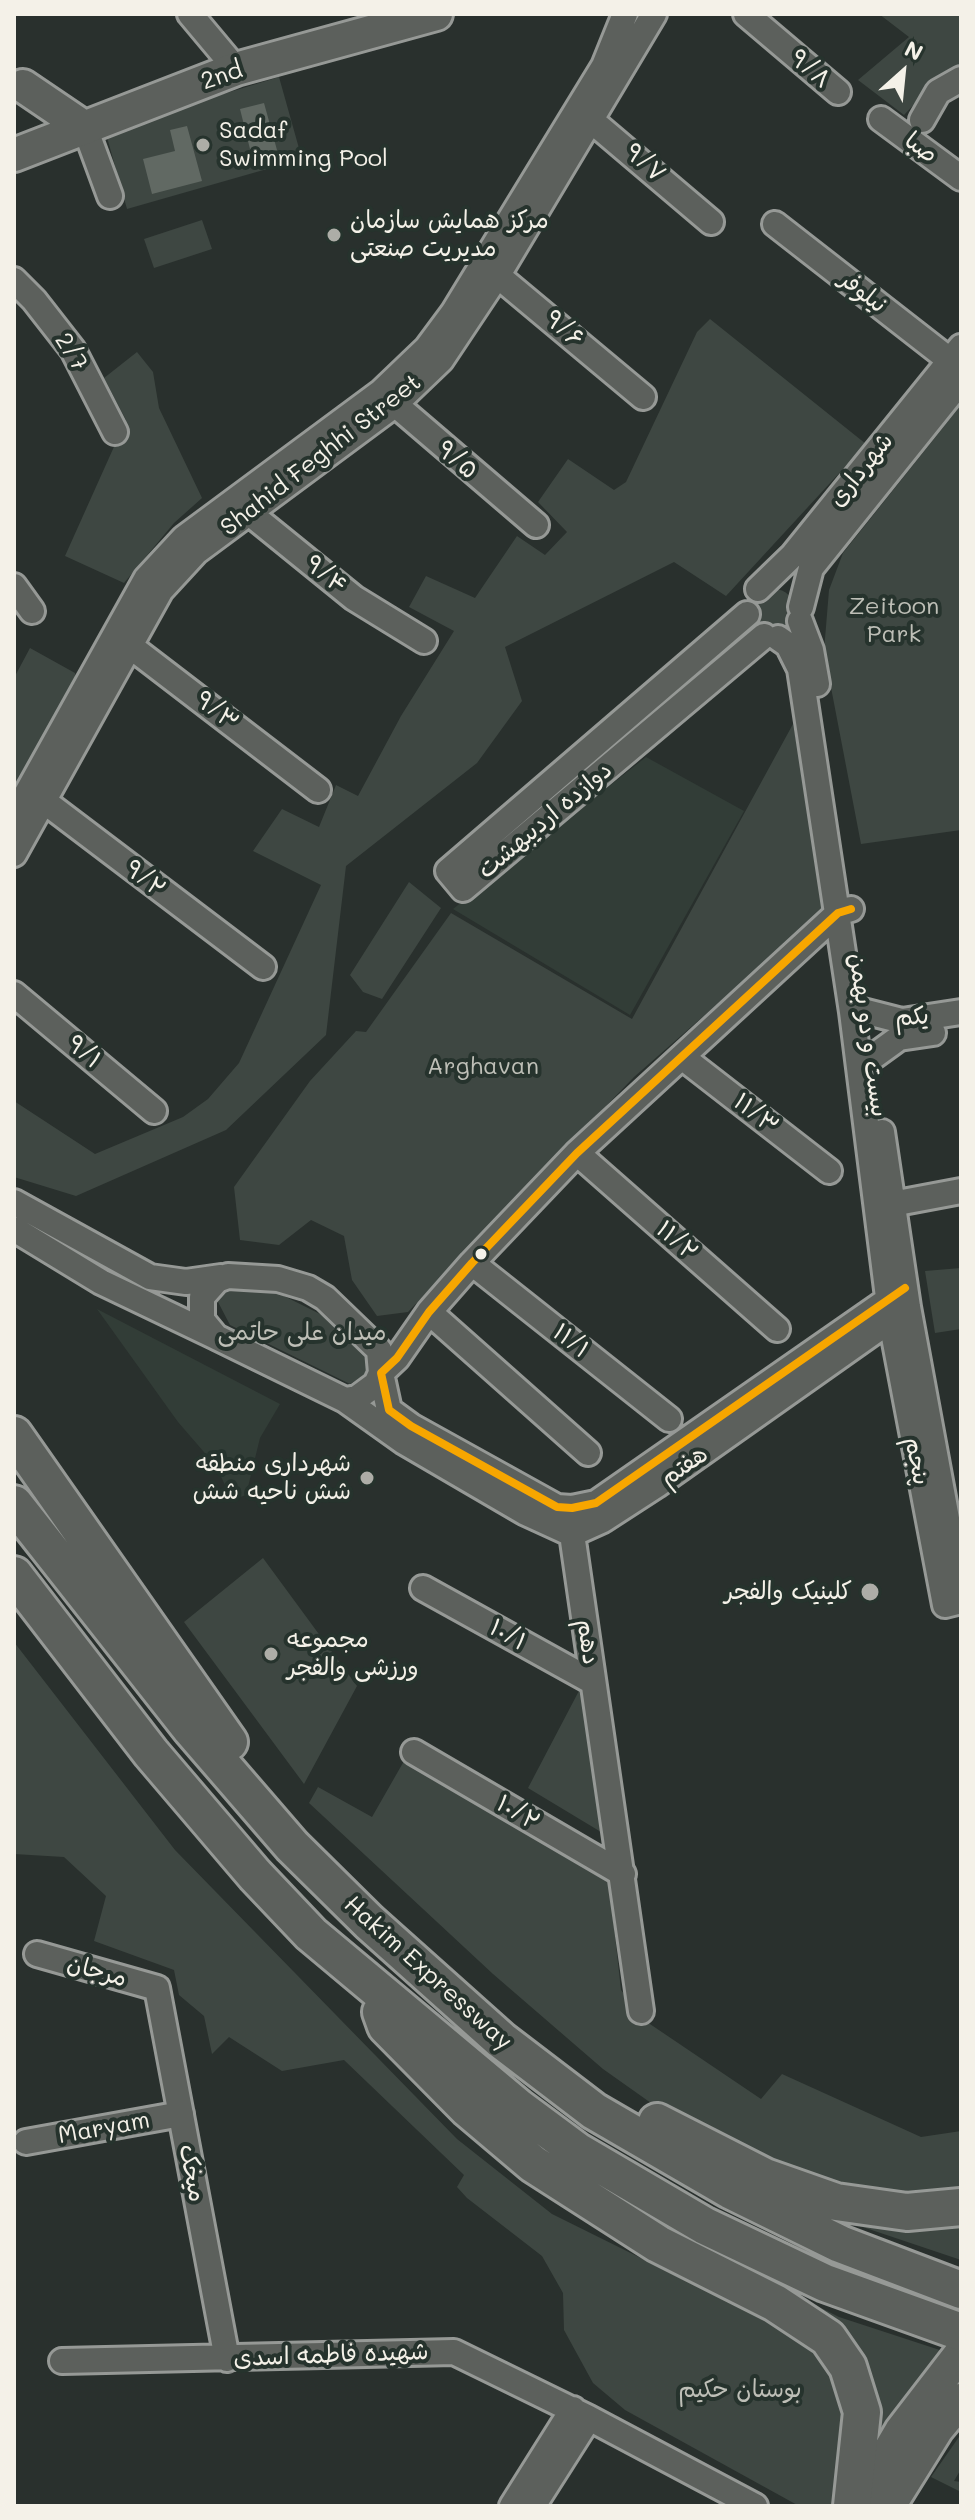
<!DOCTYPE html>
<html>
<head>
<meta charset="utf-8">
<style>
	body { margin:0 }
	#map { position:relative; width:975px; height:2520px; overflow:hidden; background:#29302d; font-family:Mali,sans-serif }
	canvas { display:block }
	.frame { position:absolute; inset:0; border:16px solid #f4f1e8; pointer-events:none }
	.north { position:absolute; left:863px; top:32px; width:80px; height:80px; -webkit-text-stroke:6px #26332d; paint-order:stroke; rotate:27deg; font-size:22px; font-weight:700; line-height:32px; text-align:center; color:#f4f1e8 }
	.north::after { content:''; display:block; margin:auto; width:28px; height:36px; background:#f4f1e8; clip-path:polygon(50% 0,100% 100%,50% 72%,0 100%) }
</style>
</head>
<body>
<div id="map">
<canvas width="975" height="2520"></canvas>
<div class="frame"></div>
<div class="north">N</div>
</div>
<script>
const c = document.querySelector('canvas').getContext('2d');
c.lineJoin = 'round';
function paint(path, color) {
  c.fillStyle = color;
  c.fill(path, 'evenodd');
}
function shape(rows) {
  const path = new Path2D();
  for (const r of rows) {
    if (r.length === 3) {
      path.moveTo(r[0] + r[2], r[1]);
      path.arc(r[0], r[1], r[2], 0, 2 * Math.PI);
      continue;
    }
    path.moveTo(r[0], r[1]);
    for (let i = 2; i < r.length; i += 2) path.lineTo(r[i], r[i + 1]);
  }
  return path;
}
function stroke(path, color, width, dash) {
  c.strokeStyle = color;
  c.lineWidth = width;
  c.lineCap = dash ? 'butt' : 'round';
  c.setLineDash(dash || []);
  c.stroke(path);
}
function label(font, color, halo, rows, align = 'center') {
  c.font = font + ' Mali,"Playpen Sans Arabic",sans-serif';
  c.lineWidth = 8;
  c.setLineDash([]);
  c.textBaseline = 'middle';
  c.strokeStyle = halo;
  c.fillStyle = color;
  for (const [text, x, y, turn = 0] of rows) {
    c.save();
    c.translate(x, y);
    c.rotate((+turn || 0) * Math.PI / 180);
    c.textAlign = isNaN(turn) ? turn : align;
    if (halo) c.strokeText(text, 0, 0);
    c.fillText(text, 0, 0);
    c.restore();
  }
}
const built = shape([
	[646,757,744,811,630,1015,453,909],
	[97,1309,280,1404,260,1438,246,1495,232,1500,216,1466,178,1422]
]);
const green = shape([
	[879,14,961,14,961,65,946,71,904,115,858,80,909,37],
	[279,77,302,159,127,209,105,130],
	[202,220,212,249,154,268,144,239],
	[710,319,866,444,726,596,674,562,505,647,522,701,477,763,346,866,326,1035,226,1130,76,1196,14,1177,14,1101,95,1154,183,1117,208,1099,239,1063,321,885,253,851,282,809,319,827,336,785,358,796,401,716,454,631,409,607,426,576,475,598,517,536,545,555,567,532,538,502,568,459,614,490,626,482,697,332],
	[137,352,153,372,159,408,202,498,174,523,124,583,65,556,126,420,104,378],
	[961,405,961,830,861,844,824,651,829,590,843,553],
	[774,610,21],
	[30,648,75,673,76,687,14,801,14,678],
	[793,724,828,907,634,1077,408,1312,377,1316,352,1280,344,1236,311,1220,279,1245,240,1240,234,1187,310,1081,356,1031,366,1032,451,913,632,1019],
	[409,882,441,908,382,999,363,992,350,975],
	[961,1268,961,1329,935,1333,925,1271],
	[238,1288,276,1292,344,1326,365,1353,369,1372,350,1384,230,1325,218,1302,224,1292],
	[263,1558,357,1686,304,1784,184,1622],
	[14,1642,175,1850,457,2139,552,2214,782,2328,819,2358,850,2407,839,2506,799,2506,625,2410,593,2383,564,2330,563,2293,542,2256,467,2198,457,2187,464,2175,344,2060,282,2071,229,2037,212,2054,204,2016,179,1995,174,1970,94,1941,106,1896,64,1857,14,1854],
	[581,1687,601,1832,528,1788],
	[408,1754,608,1873,621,1990,644,2020,761,2099,782,2074,921,2137,961,2131,961,2196,886,2198,751,2161,651,2103,603,2069,493,1974,309,1803,318,1787,372,1817],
	[593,2187,704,2249,839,2317,952,2354,878,2440,866,2380],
	[830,2216,961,2219,961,2260],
	[961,2434,961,2469,954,2481,961,2482,961,2492,931,2477]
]);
const water = shape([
	[264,103,277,150,252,157,240,109],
	[187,126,202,181,152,194,143,159,175,151,170,130]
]);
const minor = shape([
	[190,14,236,69],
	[746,14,838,92],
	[579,110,711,222],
	[881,119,961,178],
	[922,120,938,92,961,79],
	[85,128,110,196],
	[775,224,961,369],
	[485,265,643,397],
	[14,280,34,300,73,350,115,432],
	[383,394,536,525],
	[239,500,248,512,354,598,424,641],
	[14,586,32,611],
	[758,589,793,555,961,347],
	[801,607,811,568,961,381],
	[747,614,448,871,463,889,764,636],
	[800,621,811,650,817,684],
	[117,636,318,790],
	[778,638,788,645,800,669,852,1012,891,1321,945,1605,961,1601],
	[32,792,263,967],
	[14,816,146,579,184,538,381,392,427,348,453,313,604,66,625,14],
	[14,854,161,590,196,552,393,406,441,360,499,273,654,14],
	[851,909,838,913,577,1153,472,1263,429,1312,397,1358,381,1373,389,1410,411,1426,557,1507,572,1508,596,1503,905,1288],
	[14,994,154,1111],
	[863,1011,902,1021,961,1012],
	[682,1057,829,1171],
	[870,1059,899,1038,933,1033],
	[882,1132,908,1307,961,1595],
	[577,1153,777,1329],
	[14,1202,150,1277,186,1282,221,1277],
	[892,1204,961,1191],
	[14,1229,101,1282,216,1337],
	[472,1263,669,1419],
	[228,1276,278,1279,308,1288,325,1298,379,1350,381,1373,376,1384,357,1398,345,1400,216,1337,202,1320,202,1297,217,1280,228,1276],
	[429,1312,588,1453],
	[345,1400,404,1442,524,1512,572,1534],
	[572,1508,572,1534,641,2011],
	[572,1534,603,1520,657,1485,902,1312],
	[423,1588,593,1682],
	[414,1752,623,1874],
	[37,1954,157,1988,227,2359],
	[26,2142,181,2114],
	[62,2361,454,2352,589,2418,755,2506],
	[512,2506,573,2409],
	[533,2506,589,2418]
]);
const major = shape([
	[23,86,85,128],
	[14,155,236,69,436,14],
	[857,2506,901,2431,961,2353],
	[889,2506,937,2429,961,2400]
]);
const highway = shape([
	[14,1435,229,1742],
	[14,1504,191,1729,292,1846,369,1922,501,2040,594,2111,730,2190,840,2244,961,2290],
	[14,1575,151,1753,255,1875,311,1934,519,2108,577,2151,705,2226,825,2283,961,2332],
	[381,2012,386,2026,468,2109,533,2164,658,2244,775,2303,828,2338,848,2367,862,2412,852,2506],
	[657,2122,765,2177,836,2202,907,2212,961,2207]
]);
const bus1 = shape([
	[851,909,838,913,577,1153,472,1263,429,1312,397,1358,381,1373,389,1410,411,1426,557,1507,572,1508,596,1503,905,1288]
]);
const markers = [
	[203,145,8,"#adada7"],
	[334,235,8,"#adada7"],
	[481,1254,7,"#f4f1e8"],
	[367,1478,8,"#adada7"],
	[870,1592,10,"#adada7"],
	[271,1654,8,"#adada7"]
];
const streetNames = [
	["۹/۸",810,69,40],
	["2nd",222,76,-19],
	["صبا",921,148,37],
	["۹/۷",645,163,41],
	["نیلوفر",863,292,38],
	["۹/۶",564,329,41],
	["2/7",71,352,58],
	["Shahid Feghhi Street",321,455,-38],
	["۹/۵",457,460,40],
	["شهرداری",861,470,-51],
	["۹/۴",326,575,39],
	["۹/۳",217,711,38],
	["دوازده اردیبهشت",545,820,-40],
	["۹/۲",145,879,38],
	["یکم",912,1017,-3],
	["بیست و دو بهمن",868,1035,82],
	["۹/۱",84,1052,40],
	["۱۱/۳",756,1114,38],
	["۱۱/۲",677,1241,41],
	["۱۱/۱",571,1341,38],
	["پنجم",917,1461,79],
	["هفتم",684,1466,-35],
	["۱۰/۱",508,1635,29],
	["دهم",588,1642,82],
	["۱۰/۲",518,1813,30],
	["مرجان",97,1971,16],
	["Hakim Expressway",428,1973,42],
	["Maryam",104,2128,-10],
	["میخک",192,2173,79],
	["شهیده فاطمه اسدی",331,2355,-2]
];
const poiNames = [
	["Sadaf",219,131],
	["Swimming Pool",219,159],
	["مرکز همایش سازمان",350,221],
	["مدیریت صنعتی",350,249],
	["شهرداری منطقه",351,1464,"right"],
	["شش ناحیه شش",351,1492,"right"],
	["کلینیک والفجر",852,1592,"right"],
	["مجموعه",287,1640],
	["ورزشی والفجر",287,1668]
];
const parkNames = [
	["Zeitoon",894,607],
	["Park",894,635],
	["Arghavan",483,1067],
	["میدان علی حاتمی",302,1333],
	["بوستان حکیم",740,2390]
];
paint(built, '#323d37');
paint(green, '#3e4742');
paint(water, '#616963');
stroke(minor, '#969996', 30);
stroke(major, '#969996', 38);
stroke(highway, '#969996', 42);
stroke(minor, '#5c605c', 24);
stroke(major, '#5c605c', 32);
stroke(highway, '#5c605c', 36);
stroke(bus1, '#f7a600', 8);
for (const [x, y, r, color] of markers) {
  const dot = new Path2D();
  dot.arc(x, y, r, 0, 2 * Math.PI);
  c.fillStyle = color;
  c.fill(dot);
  stroke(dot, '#26332d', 3);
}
label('24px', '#f4f1e8', '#26332d', streetNames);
label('24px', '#f4f1e8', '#26332d', poiNames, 'left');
label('24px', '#bebfb7', '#26332d', parkNames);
</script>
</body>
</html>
